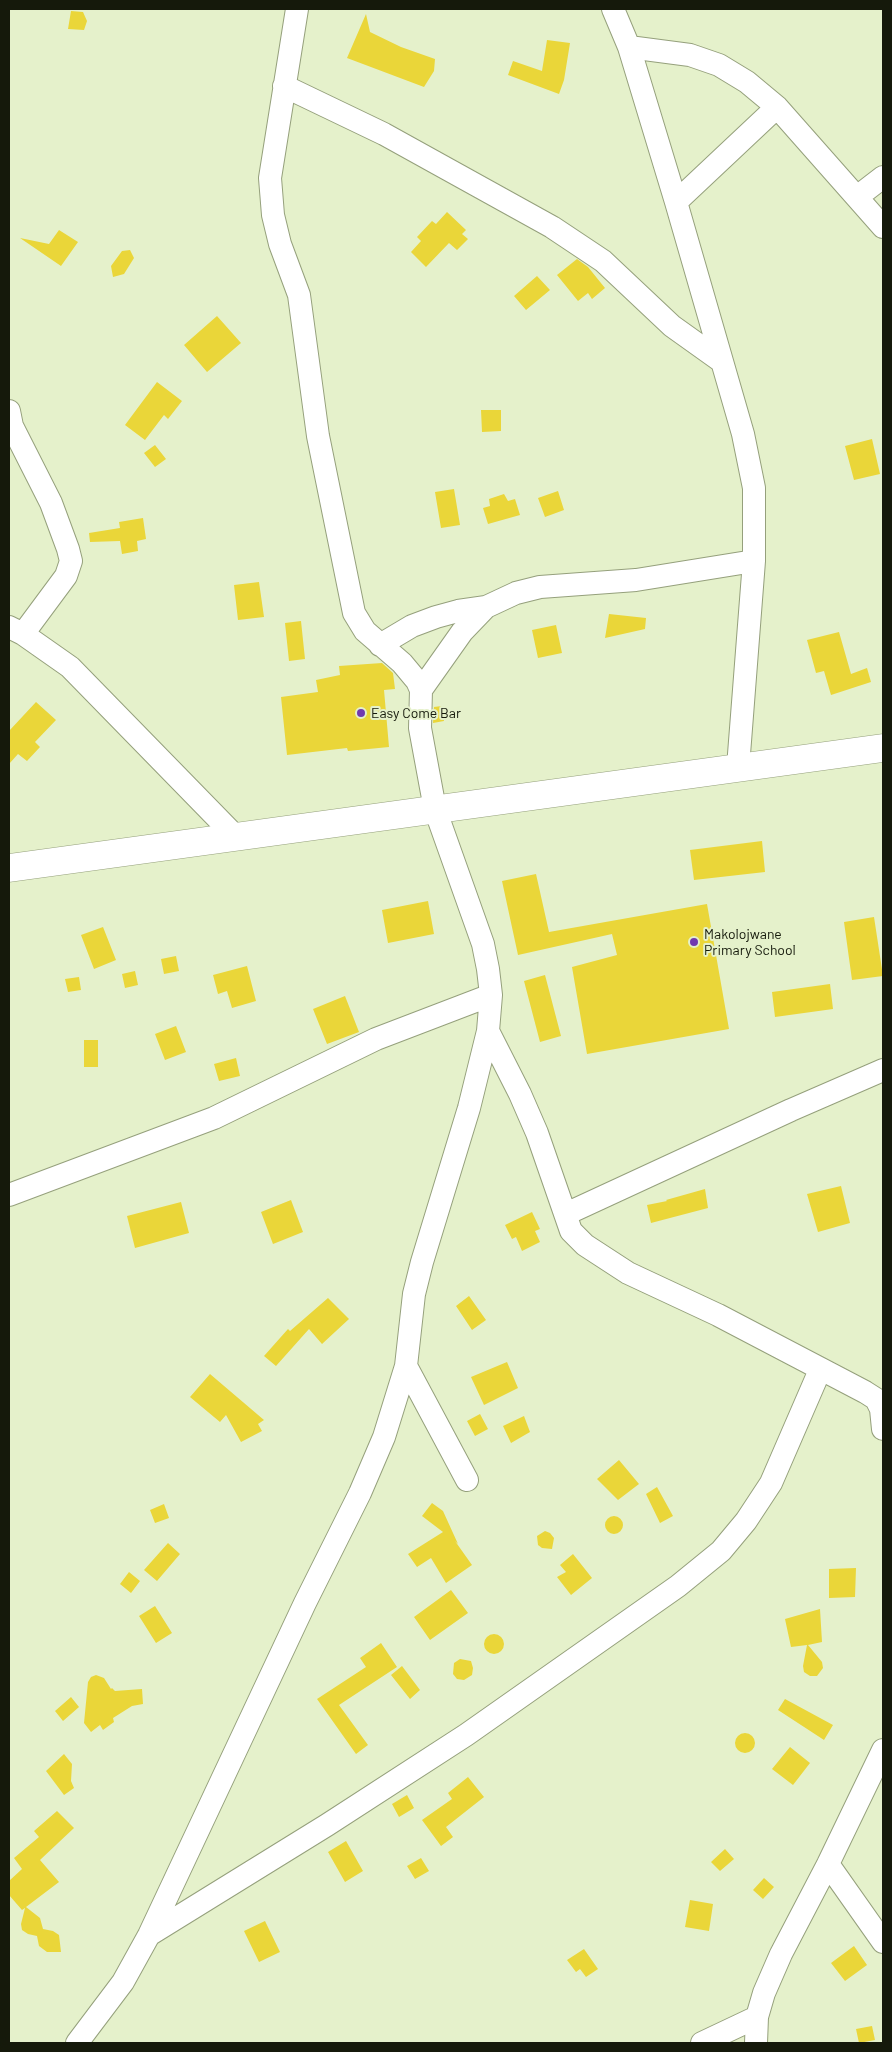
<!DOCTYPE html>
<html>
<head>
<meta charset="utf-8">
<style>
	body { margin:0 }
	#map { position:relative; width:892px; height:2052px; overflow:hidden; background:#e5f1cb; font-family:Barlow,sans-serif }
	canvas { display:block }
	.frame { position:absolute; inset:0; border:10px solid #15190b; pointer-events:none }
</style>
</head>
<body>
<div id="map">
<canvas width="892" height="2052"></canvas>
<div class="frame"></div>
</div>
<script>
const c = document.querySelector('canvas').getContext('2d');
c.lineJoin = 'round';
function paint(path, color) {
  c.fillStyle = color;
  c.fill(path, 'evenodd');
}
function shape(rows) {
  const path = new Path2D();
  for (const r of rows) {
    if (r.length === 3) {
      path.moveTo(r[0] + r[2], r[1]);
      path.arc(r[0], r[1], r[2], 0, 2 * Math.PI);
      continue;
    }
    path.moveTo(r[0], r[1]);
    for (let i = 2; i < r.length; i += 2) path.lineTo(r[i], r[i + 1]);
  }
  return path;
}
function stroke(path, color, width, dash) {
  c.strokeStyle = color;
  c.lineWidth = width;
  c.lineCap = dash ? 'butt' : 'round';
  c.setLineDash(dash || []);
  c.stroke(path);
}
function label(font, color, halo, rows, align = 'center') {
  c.font = font + ' Barlow,sans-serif';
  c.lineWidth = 4;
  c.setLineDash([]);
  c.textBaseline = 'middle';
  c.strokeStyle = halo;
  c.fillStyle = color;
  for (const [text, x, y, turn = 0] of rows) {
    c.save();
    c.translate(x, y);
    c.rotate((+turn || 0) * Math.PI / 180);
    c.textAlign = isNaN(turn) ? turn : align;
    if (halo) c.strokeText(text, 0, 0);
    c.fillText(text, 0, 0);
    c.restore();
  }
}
const building = shape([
	[71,11,83,12,87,21,84,30,68,29],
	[366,14,370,32,401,47,435,59,434,71,424,87,347,58],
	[547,40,570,43,564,80,559,94,508,75,513,61,542,71],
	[447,212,466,230,462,234,468,239,457,250,449,243,426,267,411,252,421,241,417,237,432,221,436,224],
	[59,230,78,242,61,266,20,238,49,244],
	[130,250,134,258,124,274,113,277,111,266,122,251],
	[577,259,588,267,605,288,592,299,588,293,578,301,557,275],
	[537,276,550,290,526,310,514,296],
	[217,316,241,343,207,372,184,345],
	[157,382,182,401,168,419,164,415,145,440,125,425],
	[481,410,501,410,501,431,482,432],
	[872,439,880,474,854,480,845,446],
	[155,445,166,459,155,467,144,453],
	[454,489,460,525,441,528,435,492],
	[558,491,564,510,545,517,538,498],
	[504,494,508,501,515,499,520,515,488,524,483,508,490,506,489,499],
	[143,518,146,539,137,541,138,551,122,554,120,541,90,542,89,533,120,528,119,522],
	[259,582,264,617,238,620,234,585],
	[609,614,646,618,645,629,605,638],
	[301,621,305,659,289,661,285,623],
	[556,625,562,653,538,658,532,630],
	[839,632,851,674,867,668,871,682,831,695,824,671,816,673,807,640],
	[382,663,393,673,395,689,384,690,389,747,348,751,347,748,287,755,281,697,318,692,316,680,340,675,339,666],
	[36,702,56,720,35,742,40,747,27,761,18,754,9,764,9,731],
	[442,706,444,721,433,723,434,707],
	[762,841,765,872,694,880,690,850],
	[536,874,549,932,707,904,729,1029,587,1054,572,967,617,955,612,934,518,955,502,881],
	[428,901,434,934,388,943,382,910],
	[874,917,883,976,852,980,844,922],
	[103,927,116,960,94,969,81,935],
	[176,956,179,971,164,974,161,959],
	[247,966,256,1001,232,1008,227,991,218,994,213,975],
	[135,971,138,985,125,988,122,974],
	[545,975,561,1036,540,1042,524,981],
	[79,977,81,990,68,992,65,979],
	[830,984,833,1009,775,1017,772,992],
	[345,996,359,1032,327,1044,313,1009],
	[176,1026,186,1052,165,1060,155,1034],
	[84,1040,98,1040,98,1067,84,1067],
	[236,1058,240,1076,219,1081,214,1064],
	[841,1186,850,1223,818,1232,807,1194],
	[705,1189,708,1208,651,1223,647,1205,667,1201,666,1200],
	[291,1200,303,1232,273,1244,261,1212],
	[181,1202,189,1233,135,1248,127,1216],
	[532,1212,540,1229,535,1231,540,1242,522,1251,516,1237,512,1239,505,1225],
	[469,1296,486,1320,472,1330,456,1306],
	[328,1298,349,1319,322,1344,309,1329,276,1366,264,1356,288,1329,290,1331],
	[507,1362,518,1388,484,1405,471,1377],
	[210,1374,264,1420,258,1424,262,1431,241,1442,226,1415,220,1422,190,1397],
	[480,1414,488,1429,475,1436,467,1421],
	[524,1416,530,1432,511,1443,503,1426],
	[619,1460,639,1484,618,1500,597,1479],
	[657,1487,673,1516,660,1523,646,1494],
	[432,1503,443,1511,458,1544,455,1541,472,1565,446,1583,431,1558,417,1567,408,1554,443,1532,422,1516],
	[164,1504,169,1518,155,1523,150,1510],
	[614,1525,9],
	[545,1531,550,1533,554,1538,552,1549,542,1548,538,1545,537,1536],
	[168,1543,180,1554,157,1581,144,1570],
	[573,1554,592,1578,571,1595,557,1577,566,1572,560,1565],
	[856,1568,855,1597,829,1598,829,1569],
	[129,1572,140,1581,131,1593,120,1584],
	[451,1590,468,1613,430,1640,414,1617],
	[155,1606,172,1633,156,1643,139,1616],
	[820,1609,822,1642,808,1645,822,1662,823,1668,817,1676,810,1676,804,1672,803,1666,807,1645,791,1647,785,1619],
	[494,1644,10],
	[381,1643,397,1667,339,1705,368,1745,356,1754,317,1699,366,1667,360,1658],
	[460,1659,471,1661,473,1668,472,1675,464,1680,457,1679,453,1674,454,1663],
	[402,1666,420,1690,410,1699,391,1675],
	[96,1675,104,1678,111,1689,112,1688,115,1691,142,1689,143,1704,132,1706,113,1718,114,1722,103,1730,100,1725,91,1732,84,1723,88,1682,91,1677],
	[71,1697,79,1707,63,1721,55,1711],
	[785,1699,833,1725,824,1740,778,1710],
	[745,1743,10],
	[790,1747,810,1763,793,1785,772,1769],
	[64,1754,72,1764,71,1781,74,1788,64,1795,46,1771],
	[468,1777,484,1797,446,1827,453,1837,441,1846,422,1820,452,1799,448,1793],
	[407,1795,414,1808,399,1817,392,1804],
	[57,1811,74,1828,40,1860,59,1882,26,1907,40,1918,43,1929,53,1931,59,1935,61,1952,47,1952,39,1946,37,1936,28,1934,22,1930,21,1924,25,1908,22,1910,9,1895,9,1881,22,1869,14,1858,39,1837,34,1831],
	[346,1841,363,1871,345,1882,328,1852],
	[725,1849,734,1859,720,1871,711,1862],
	[421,1858,429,1871,415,1879,407,1866],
	[764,1878,774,1887,763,1899,753,1890],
	[690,1900,713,1904,709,1931,685,1927],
	[265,1921,280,1952,259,1962,244,1931],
	[854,1946,867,1965,845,1981,831,1963],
	[584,1949,598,1969,586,1977,580,1969,576,1972,567,1960],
	[872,2026,875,2040,859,2043,856,2029]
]);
const minor = shape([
	[613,9,629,47,676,202,743,434,754,488,754,561,738,767],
	[629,47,690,55,719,65,747,82,777,107,883,227],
	[284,86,384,134,552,227,603,261,672,326,721,361],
	[857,197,883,177],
	[676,202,777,107],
	[9,411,12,426,51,503,68,549,71,561,66,576,23,634],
	[9,627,23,634,70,667,236,837],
	[380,645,412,626,436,617,458,611,486,607],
	[421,690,462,632,486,607,516,593,540,587,636,580,754,561],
	[488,1031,520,1094,537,1133,571,1231,585,1245,628,1273,718,1315,865,1392,876,1399,881,1409,883,1429],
	[9,1195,214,1118,376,1039,491,995],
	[566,1214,791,1110,883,1070],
	[406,1366,467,1480],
	[828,1864,883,1942],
	[149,1935,327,1825,466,1735,678,1586,721,1551,746,1521,771,1483,820,1370],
	[77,2043,123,1982,149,1935,305,1603,360,1493,384,1437,406,1366,414,1294,422,1262,469,1108,488,1031,491,995,488,969,483,944,435,809,420,728,421,690,417,681,402,663,365,631,354,613,318,436,299,295,280,244,273,215,270,178,297,9],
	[702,2043,757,2017],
	[756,2043,757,2017,764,1993,781,1954,828,1864,883,1750]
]);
const major = shape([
	[9,868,883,748]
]);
const markers = [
	[361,713,5,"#7139af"],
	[694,942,5,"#7139af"]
];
const poiNames = [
	["Easy Come Bar",371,713],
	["Makolojwane",704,934],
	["Primary School",704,950]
];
paint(building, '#ead639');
stroke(minor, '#95a07c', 24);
stroke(major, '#95a07c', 29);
stroke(minor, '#fff', 22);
stroke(major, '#fff', 28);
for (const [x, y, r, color] of markers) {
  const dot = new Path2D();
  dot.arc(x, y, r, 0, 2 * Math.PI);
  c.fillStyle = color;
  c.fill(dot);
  stroke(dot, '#e5f1cb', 2);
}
label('14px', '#15190b', '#e5f1cb', poiNames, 'left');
</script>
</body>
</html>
